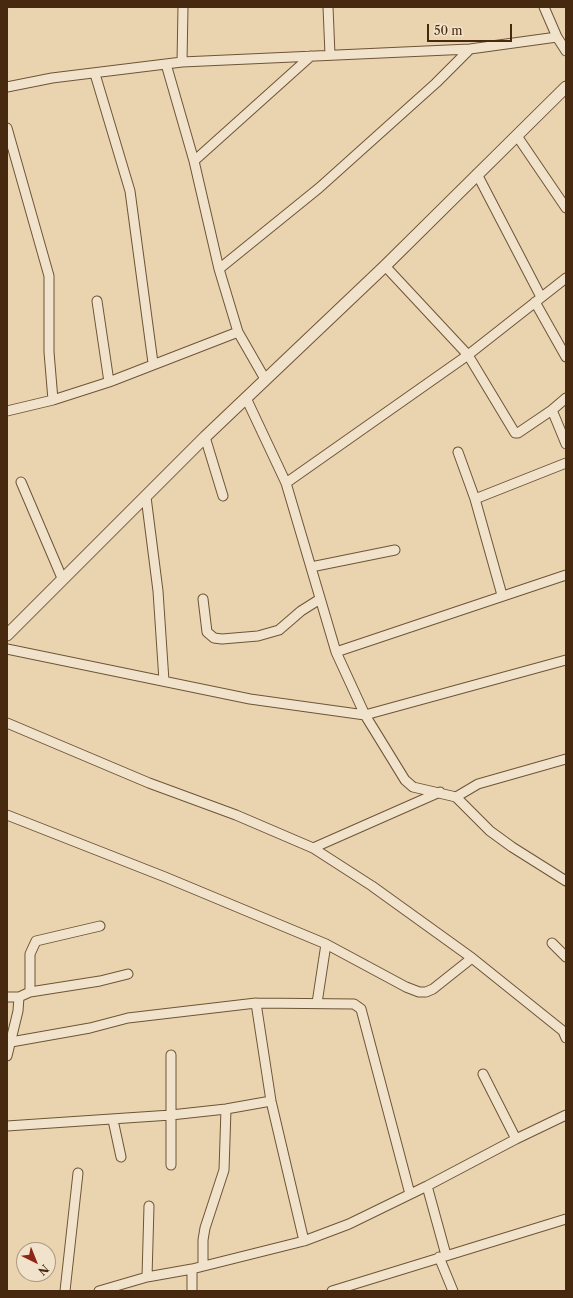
<!DOCTYPE html>
<html>
<head>
<meta charset="utf-8">
<style>
	body { margin:0 }
	#map { position:relative; width:573px; height:1298px; overflow:hidden; background:#e9d4af; font-family:"Libre Caslon Text",serif }
	canvas { display:block }
	.frame { position:absolute; inset:0; border:8px solid #46290e; pointer-events:none }
	.north { position:absolute; left:16px; top:1242px; width:40px; height:40px; box-sizing:border-box; background:#f1e3cb; border:1px solid #ad997f; border-radius:50%; rotate:137deg; font-size:11px; font-weight:700; line-height:16px; text-align:center; color:#46290e }
	.north::after { content:''; display:block; margin:auto; width:14px; height:18px; background:#8f2418; clip-path:polygon(50% 0,100% 100%,50% 72%,0 100%) }
	.scale { position:absolute; left:427px; top:24px; width:85px; height:18px; box-sizing:border-box; border:2px solid #46290e; border-top:0; padding-left:5px; font-size:12px; line-height:14px; white-space:nowrap; color:#46290e; -webkit-text-stroke:3px #f1e3cb; paint-order:stroke }
</style>
</head>
<body>
<div id="map">
<canvas width="573" height="1298"></canvas>
<div class="frame"></div>
<div class="north">N</div>
<div class="scale">50 m</div>
</div>
<script>
const c = document.querySelector('canvas').getContext('2d');
c.lineJoin = 'round';
function shape(rows) {
  const path = new Path2D();
  for (const r of rows) {
    path.moveTo(r[0], r[1]);
    for (let i = 2; i < r.length; i += 2) path.lineTo(r[i], r[i + 1]);
  }
  return path;
}
function stroke(path, color, width, dash) {
  c.strokeStyle = color;
  c.lineWidth = width;
  c.lineCap = dash ? 'butt' : 'round';
  c.setLineDash(dash || []);
  c.stroke(path);
}
const minor = shape([
	[328,7,330,55],
	[544,7,557,37,566,51],
	[182,62,183,7],
	[166,64,194,161,219,269,238,332,265,379],
	[95,74,130,191,153,363],
	[7,87,52,78,182,62,470,49,557,37],
	[7,128,49,276,49,352,53,400],
	[517,136,566,208],
	[194,161,311,56],
	[477,174,541,297],
	[385,266,468,355,515,433,518,433,552,410],
	[219,269,319,188,436,83,470,49],
	[97,301,109,382],
	[535,302,566,357],
	[246,398,286,483,336,652,365,715,405,780,413,787,456,797,490,831,512,847,566,881],
	[566,398,552,410,566,444],
	[7,411,53,400,109,382,238,332],
	[205,437,223,496],
	[458,452,475,499,502,595],
	[21,482,62,578],
	[286,483,468,355,566,278],
	[146,497,158,591,164,681],
	[475,499,566,463],
	[311,567,395,550],
	[203,599,207,632,214,638,222,639,258,636,279,630,301,611,320,599],
	[7,649,250,699,365,715,566,660],
	[336,652,566,575],
	[7,723,149,783,236,815,313,848,372,886,472,958,563,1031,566,1038],
	[456,797,478,784,566,759],
	[7,815,165,877,326,944,406,987,419,992,426,992,433,989,472,958],
	[313,848,440,792],
	[552,943,566,957],
	[30,992,30,954,36,941,100,926],
	[7,997,19,997,30,992,100,981,128,974],
	[256,1003,271,1101,304,1241],
	[317,1003,326,944],
	[11,1042,90,1028,128,1018,256,1003,354,1004,361,1009,410,1194],
	[7,1056,18,1011,19,997],
	[483,1074,516,1139],
	[113,1120,121,1157],
	[7,1126,171,1115,226,1109,271,1101],
	[171,1165,171,1055],
	[427,1186,446,1255],
	[439,1257,453,1291],
	[203,1265,203,1240,205,1228,224,1170,226,1109],
	[192,1269,192,1291],
	[147,1277,149,1206],
	[65,1291,78,1173],
	[99,1291,147,1277,192,1269,304,1241,349,1224,427,1186,516,1139,566,1115],
	[332,1291,566,1219]
]);
const tertiary = shape([
	[7,635,205,437,385,266,566,87]
]);
stroke(minor, '#6f5436', 11);
stroke(tertiary, '#6f5436', 13);
stroke(minor, '#f1e3cb', 9);
stroke(tertiary, '#f1e3cb', 11);
</script>
</body>
</html>
